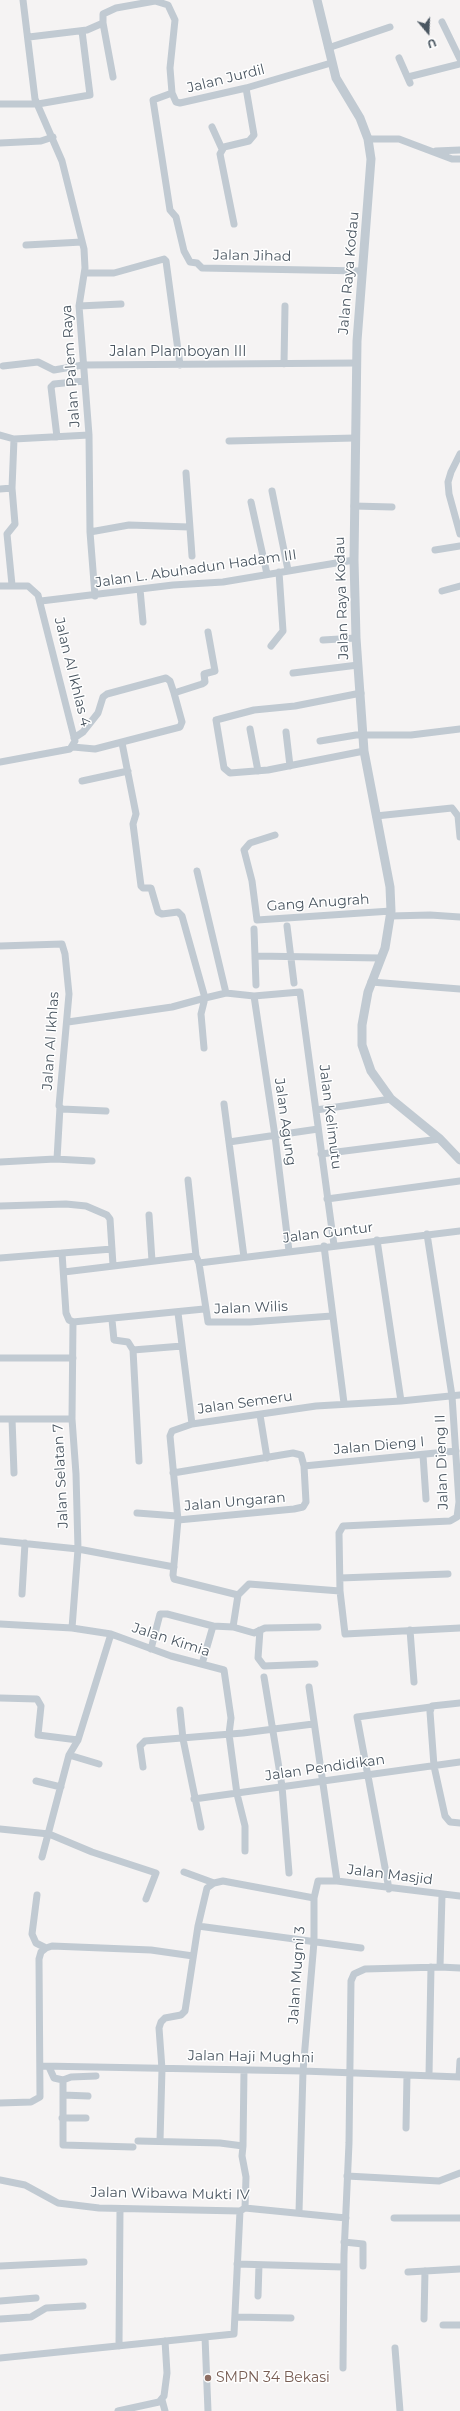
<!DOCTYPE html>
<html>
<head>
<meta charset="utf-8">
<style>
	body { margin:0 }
	#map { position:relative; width:460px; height:2411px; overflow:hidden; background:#f5f3f3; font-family:Montserrat,sans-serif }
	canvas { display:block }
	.north { position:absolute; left:408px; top:12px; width:40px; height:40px; -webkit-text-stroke:3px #fff; paint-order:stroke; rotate:161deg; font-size:11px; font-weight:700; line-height:16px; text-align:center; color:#4a5661 }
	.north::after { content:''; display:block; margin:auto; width:14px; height:18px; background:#4a5661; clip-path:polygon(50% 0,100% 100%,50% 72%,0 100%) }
</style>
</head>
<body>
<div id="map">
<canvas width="460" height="2411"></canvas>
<div class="north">U</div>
</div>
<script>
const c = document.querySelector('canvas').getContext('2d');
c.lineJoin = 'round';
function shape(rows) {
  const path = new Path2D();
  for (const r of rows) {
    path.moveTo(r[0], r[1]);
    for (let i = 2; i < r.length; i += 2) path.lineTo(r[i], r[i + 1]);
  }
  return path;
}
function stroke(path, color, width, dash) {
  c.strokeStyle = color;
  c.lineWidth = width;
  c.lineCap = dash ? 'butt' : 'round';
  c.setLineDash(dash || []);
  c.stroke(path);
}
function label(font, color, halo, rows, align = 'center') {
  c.font = font + ' Montserrat,sans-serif';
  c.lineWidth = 3;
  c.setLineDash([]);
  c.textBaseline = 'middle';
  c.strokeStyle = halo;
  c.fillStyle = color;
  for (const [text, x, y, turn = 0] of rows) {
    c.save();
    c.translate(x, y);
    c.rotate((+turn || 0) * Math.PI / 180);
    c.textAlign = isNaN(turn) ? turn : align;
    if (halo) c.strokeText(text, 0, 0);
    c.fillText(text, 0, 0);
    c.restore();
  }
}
const minor = shape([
	[23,0,35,99,62,161,84,249,85,268,79,306,89,435,90,532,95,596],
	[442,22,460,59],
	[103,23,113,77],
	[29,37,87,30,103,23,103,14,116,8,155,1,168,5,175,20,170,68,172,93,176,102,180,103,246,88,331,63],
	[328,48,390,27],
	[399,58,410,83],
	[408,77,460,64],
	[172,93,153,100,170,210,176,217,184,251,190,262,197,263,202,268,362,271],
	[0,104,38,104,90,95,82,31],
	[212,127,222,149],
	[368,139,399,139,452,159,459,159],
	[0,143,41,141,53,137],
	[436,151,460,150],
	[234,224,220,154,224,147,249,141,254,135,246,88],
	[26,245,82,242],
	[85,273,114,273,164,259,166,261,180,365],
	[79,306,121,304],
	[284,364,285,306],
	[3,366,38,362,54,370,83,365,357,363],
	[0,435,14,439,89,435],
	[57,437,51,387,54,384,84,381],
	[229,441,355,438],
	[460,454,451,472,448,482,449,494,460,534],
	[186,473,192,556],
	[0,489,12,488],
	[272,491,288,570],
	[251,502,267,574],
	[354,506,392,507],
	[90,532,129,525,189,527],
	[435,550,460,546],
	[12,585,7,534,15,524,12,488,14,439],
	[0,586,28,586,38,595,75,741,70,749,0,762],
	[140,589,143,622],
	[442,591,460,586],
	[41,601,173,585,223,582,354,560],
	[323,640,356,638],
	[271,646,283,631,279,572],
	[293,673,358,665],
	[361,693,295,706,254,710,216,720,224,768,230,773,268,770,364,751],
	[250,729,258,771],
	[286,732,290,766],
	[74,738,83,732,98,713,103,697,107,694,166,678,170,681,174,693],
	[320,741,356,735,411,735,460,729],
	[73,747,95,749,180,727,182,722,174,693,202,684,205,682,204,674,215,671,208,632],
	[82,781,128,771],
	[376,816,452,808,458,816,460,837],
	[275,835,250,843,244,850,252,881,257,920,391,911],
	[197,871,226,993],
	[390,916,430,915,460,917],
	[287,926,294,983],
	[254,929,256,985],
	[0,946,62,944,65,954,69,994,59,1106,62,1109,106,1111],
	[255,956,380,958],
	[371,982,460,989],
	[254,996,275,1136,289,1251],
	[68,1022,172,1007,205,998,182,916,178,912,162,914,158,912,151,888,143,888,141,886,133,824,136,814,122,743],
	[204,1048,201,1014,205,998,226,993,254,996,300,992,334,1245],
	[224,1104,244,1257],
	[316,1110,391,1099],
	[229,1142,318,1129],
	[321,1154,440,1139],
	[57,1159,60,1107],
	[0,1162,55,1159,92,1161],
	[188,1180,196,1256,199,1263,208,1322,250,1322,332,1316],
	[327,1199,460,1181],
	[0,1206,66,1204,86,1206,107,1215,110,1219,113,1265],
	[149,1215,152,1261],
	[427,1234,452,1396,459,1502,457,1517,450,1521,343,1526,339,1533,340,1591,345,1634,460,1628],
	[377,1240,401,1401],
	[324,1246,344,1403],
	[62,1253,66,1313,69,1320,73,1322],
	[0,1258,112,1249],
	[199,1263,460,1231],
	[64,1272,196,1256],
	[178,1313,192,1424],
	[112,1320,114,1340,128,1342,133,1350,139,1461],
	[73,1322,204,1309],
	[133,1350,182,1346],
	[0,1358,73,1358],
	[260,1415,267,1458],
	[0,1419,72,1419],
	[12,1419,14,1473],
	[423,1455,426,1499],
	[304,1466,456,1451],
	[173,1473,293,1453,301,1455,304,1466,306,1502,303,1507,294,1509,178,1520],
	[137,1513,177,1516],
	[0,1541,78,1549,174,1567],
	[340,1578,448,1574],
	[22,1594,25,1543],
	[238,1595,174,1579,173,1575,178,1520,170,1436,172,1431,192,1424,316,1406,401,1401,460,1395],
	[238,1595,249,1584,340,1591],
	[0,1624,72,1628,111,1634,171,1656,224,1670,231,1718,229,1734,237,1794,245,1826,245,1851],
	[233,1627,254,1633,265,1628,318,1627],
	[72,1628,78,1549,76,1474,72,1419,73,1322],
	[260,1630,258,1658,264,1666,315,1664],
	[410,1630,414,1682],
	[151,1649,160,1614,167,1614,213,1626],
	[202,1664,213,1626,233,1627,238,1595],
	[264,1677,282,1786,289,1873],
	[309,1687,337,1881],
	[0,1698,37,1699,41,1706,38,1735,78,1740],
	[460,1703,432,1706,430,1712,434,1766,445,1816,450,1822,460,1823],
	[180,1710,183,1739,201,1827],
	[69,1755,99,1764],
	[143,1767,140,1746,145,1741,243,1733,313,1724],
	[36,1781,61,1787],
	[194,1799,460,1762],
	[0,1829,49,1834,92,1852,156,1873,146,1899],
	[42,1857,69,1755,78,1740,111,1634],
	[184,1872,214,1883],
	[389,1889,357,1717,431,1707],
	[37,1895,32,1934,36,1943,46,1948],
	[198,1926,361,1948],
	[440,1967,460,1968],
	[42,2066,303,2071,460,2077],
	[49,2067,54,2078,63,2080],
	[429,2075,431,1967],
	[96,2076,71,2077,63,2080,63,2145,133,2147],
	[459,2077,460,2061],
	[63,2095,88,2096],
	[0,2103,31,2102,40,2097,39,1959,41,1952,46,1948,52,1946,151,1950,193,1956],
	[62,2118,86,2118],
	[406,2128,407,2075],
	[138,2141,220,2143,243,2146,242,2156,246,2177,245,2208],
	[160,2141,162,2069,159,2028,161,2022,165,2018,181,2015,185,2011,198,1926,207,1888,214,1883,223,1881,314,1898],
	[243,2146,244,2070],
	[347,2176,439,2181,460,2173],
	[0,2180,25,2185,58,2203,99,2208,240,2211,245,2208,346,2218],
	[299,2212,303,2071,314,1942,314,1898,318,1881,337,1881,460,1896],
	[394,2218,460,2218],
	[344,2242,363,2244,363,2266],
	[237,2264,343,2267],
	[0,2266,84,2262],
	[408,2272,460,2269],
	[258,2296,259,2265],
	[0,2301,36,2298],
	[236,2317,291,2318],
	[0,2319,31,2317,46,2308,83,2306],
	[424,2319,425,2271],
	[443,2325,460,2325],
	[205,2337,208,2411],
	[119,2346,120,2209],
	[395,2348,400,2411],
	[0,2358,234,2334,240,2211],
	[343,2368,344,2254,349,2143,351,1981,354,1974,365,1969,440,1967,442,1895],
	[162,2400,165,2411],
	[118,2411,159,2402,164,2396,167,2373,165,2341]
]);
const tertiary = shape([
	[317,0,336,78,360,118,368,139,371,159,357,341,354,560,356,638,364,751,390,887,391,911,385,948,368,992,362,1025,362,1045,371,1071,391,1099,440,1139,460,1160]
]);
const markers = [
	[208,2378,4,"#8d6e63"]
];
const streetNames = [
	["Jalan Jurdil",226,79,-14],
	["Jalan Jihad",252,256,1],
	["Jalan Raya Kodau",349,273,-85],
	["Jalan Plamboyan III",178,352],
	["Jalan Palem Raya",71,366,-94],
	["Jalan L. Abuhadun Hadam III",196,569,-8],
	["Jalan Raya Kodau",342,598,-92],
	["Jalan Al Ikhlas 4",72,672,76],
	["Gang Anugrah",318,903,-4],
	["Jalan Al Ikhlas",51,1041,-86],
	["Jalan Kelimutu",330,1117,83],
	["Jalan Agung",285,1122,82],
	["Jalan Guntur",328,1233,-7],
	["Jalan Wilis",251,1308,-2],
	["Jalan Semeru",245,1403,-8],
	["Jalan Dieng I",379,1446,-5],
	["Jalan Dieng II",442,1462,-92],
	["Jalan Selatan 7",61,1476,-93],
	["Jalan Ungaran",235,1502,-5],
	["Jalan Kimia",171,1640,18],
	["Jalan Pendidikan",325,1768,-8],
	["Jalan Masjid",390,1875,7],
	["Jalan Mugni 3",297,1975,-86],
	["Jalan Haji Mughni",251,2057,1],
	["Jalan Wibawa Mukti IV",170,2194,1]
];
const educationNames = [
	["SMPN 34 Bekasi",216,2378]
];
stroke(minor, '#c1cad2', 7);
stroke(tertiary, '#c1cad2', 9);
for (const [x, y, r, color] of markers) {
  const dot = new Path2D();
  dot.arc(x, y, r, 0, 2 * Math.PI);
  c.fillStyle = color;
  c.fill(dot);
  stroke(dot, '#fff', 1.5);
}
label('14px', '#4a5661', '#fff', streetNames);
label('14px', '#785e54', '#fff', educationNames, 'left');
</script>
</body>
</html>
